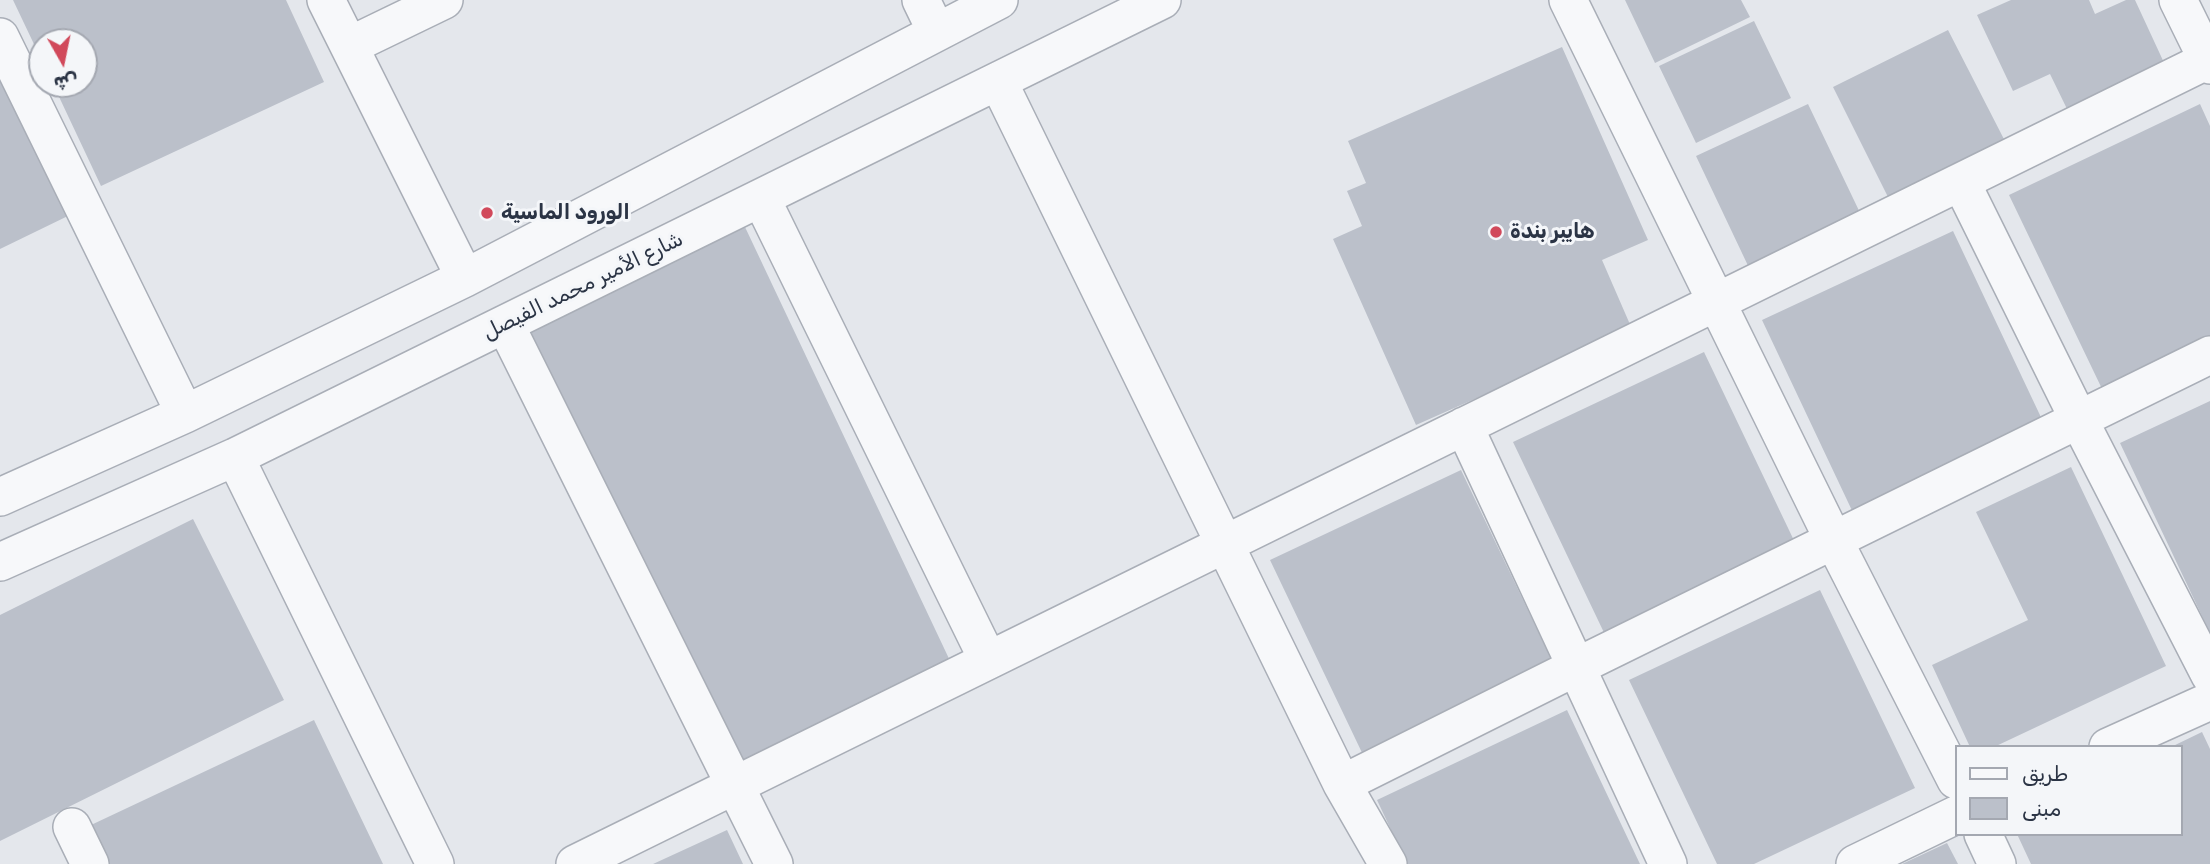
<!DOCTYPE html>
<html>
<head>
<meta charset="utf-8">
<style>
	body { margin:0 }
	#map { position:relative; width:2210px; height:864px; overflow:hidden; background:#e4e7ec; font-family:Rubik,Vazirmatn,sans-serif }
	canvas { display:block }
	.legend { position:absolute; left:1955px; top:745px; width:228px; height:91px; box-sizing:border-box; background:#f4f6f9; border:2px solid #a4a8b1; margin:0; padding:9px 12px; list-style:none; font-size:21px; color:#2b3445 }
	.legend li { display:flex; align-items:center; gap:14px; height:35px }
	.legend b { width:35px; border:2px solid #a4a8b1 }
	.north { position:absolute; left:28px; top:28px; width:70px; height:70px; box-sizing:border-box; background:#f4f6f9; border:2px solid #a4a8b1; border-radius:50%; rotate:171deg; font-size:19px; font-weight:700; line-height:28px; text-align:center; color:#2b3445 }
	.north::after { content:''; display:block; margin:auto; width:24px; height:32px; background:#d1495b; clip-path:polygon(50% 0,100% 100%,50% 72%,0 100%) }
</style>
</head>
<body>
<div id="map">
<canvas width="2210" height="864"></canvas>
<ul class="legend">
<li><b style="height:9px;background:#f7f8fa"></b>طريق</li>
<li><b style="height:19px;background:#bbc0ca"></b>مبنى</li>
</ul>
<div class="north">ش</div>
</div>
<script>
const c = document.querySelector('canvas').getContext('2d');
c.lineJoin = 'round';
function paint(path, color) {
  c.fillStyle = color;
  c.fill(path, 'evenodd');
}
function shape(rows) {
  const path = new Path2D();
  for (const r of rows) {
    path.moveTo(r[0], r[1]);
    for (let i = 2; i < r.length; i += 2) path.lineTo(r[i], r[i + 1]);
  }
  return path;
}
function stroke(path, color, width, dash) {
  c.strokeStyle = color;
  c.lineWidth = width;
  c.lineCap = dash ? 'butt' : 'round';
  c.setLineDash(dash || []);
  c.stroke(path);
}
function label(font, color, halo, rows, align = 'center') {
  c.font = font + ' Rubik,Vazirmatn,sans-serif';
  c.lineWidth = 6;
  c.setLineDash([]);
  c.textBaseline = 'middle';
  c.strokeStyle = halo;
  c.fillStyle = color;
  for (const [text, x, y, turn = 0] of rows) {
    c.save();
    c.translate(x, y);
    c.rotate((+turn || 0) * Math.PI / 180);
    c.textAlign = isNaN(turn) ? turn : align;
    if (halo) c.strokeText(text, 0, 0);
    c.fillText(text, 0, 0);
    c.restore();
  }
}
const building = shape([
	[13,0,286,0,324,82,101,186,53,84,84,84,84,42,42,42,42,61],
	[1625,0,1741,0,1750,17,1655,63],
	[2011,0,2089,0,2095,14,2126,0,2135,0,2166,67,2068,111,2050,74,2013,91,1977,15],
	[1754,21,1791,98,1696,143,1659,66],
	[1948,30,2008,147,1892,205,1833,87],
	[1562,47,1648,240,1602,260,1632,329,1416,425,1333,239,1362,226,1347,191,1366,183,1348,141],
	[0,67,72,214,0,249],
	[1808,104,1863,219,1751,272,1696,156],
	[2200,104,2210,126,2210,344,2104,393,2009,195],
	[745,227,952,665,729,770,522,332],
	[1953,231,2047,430,1856,519,1762,320],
	[1704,352,1799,551,1608,641,1513,442],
	[2210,401,2210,633,2120,443],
	[2071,467,2166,666,1994,747,1970,747,1932,665,2028,620,1976,512],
	[1461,470,1556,669,1365,759,1270,560],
	[193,519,284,700,0,841,0,615],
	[1820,590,1915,788,1754,864,1717,864,1629,680],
	[1567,710,1640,864,1407,864,1377,800],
	[314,720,383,864,110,864,91,825],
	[2202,732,2210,749,2210,864,2031,864,2017,834,2180,834,2180,747,2171,747],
	[727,830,743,864,653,864],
	[1947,843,1958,864,1902,864]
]);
const minor = shape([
	[326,0,465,278],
	[921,0,936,31],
	[1568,0,1834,541,1956,780],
	[2178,0,2210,65],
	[0,37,185,414],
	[349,46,444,0],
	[998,81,1342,784,1388,864],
	[1961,182,2079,420,2210,675],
	[761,198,988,660],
	[505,324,774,864],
	[1464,426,1668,864],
	[235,457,435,864],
	[0,497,185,414,465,278,999,0],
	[0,562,235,457,1162,0],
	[2108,747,2210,701],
	[1342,784,1576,667,2210,355],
	[72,827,90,864],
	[1983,834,1997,864],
	[575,864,2210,59],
	[1855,864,1956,815]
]);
const markers = [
	[487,213,7,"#d1495b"],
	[1496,232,7,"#d1495b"]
];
const poiNames = [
	["الورود الماسية",501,213],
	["هايبر بندة",1510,232]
];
const streetNames = [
	["شارع الأمير محمد الفيصل",583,286,-26]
];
paint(building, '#bbc0ca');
stroke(minor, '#a9aeb7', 40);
stroke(minor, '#f7f8fa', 37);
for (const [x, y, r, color] of markers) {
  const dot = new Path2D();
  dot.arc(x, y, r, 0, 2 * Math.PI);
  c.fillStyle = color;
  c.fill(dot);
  stroke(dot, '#f4f6f9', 2.5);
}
label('bold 21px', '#2b3445', '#f4f6f9', poiNames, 'left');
label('21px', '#2b3445', '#f4f6f9', streetNames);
</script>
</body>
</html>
